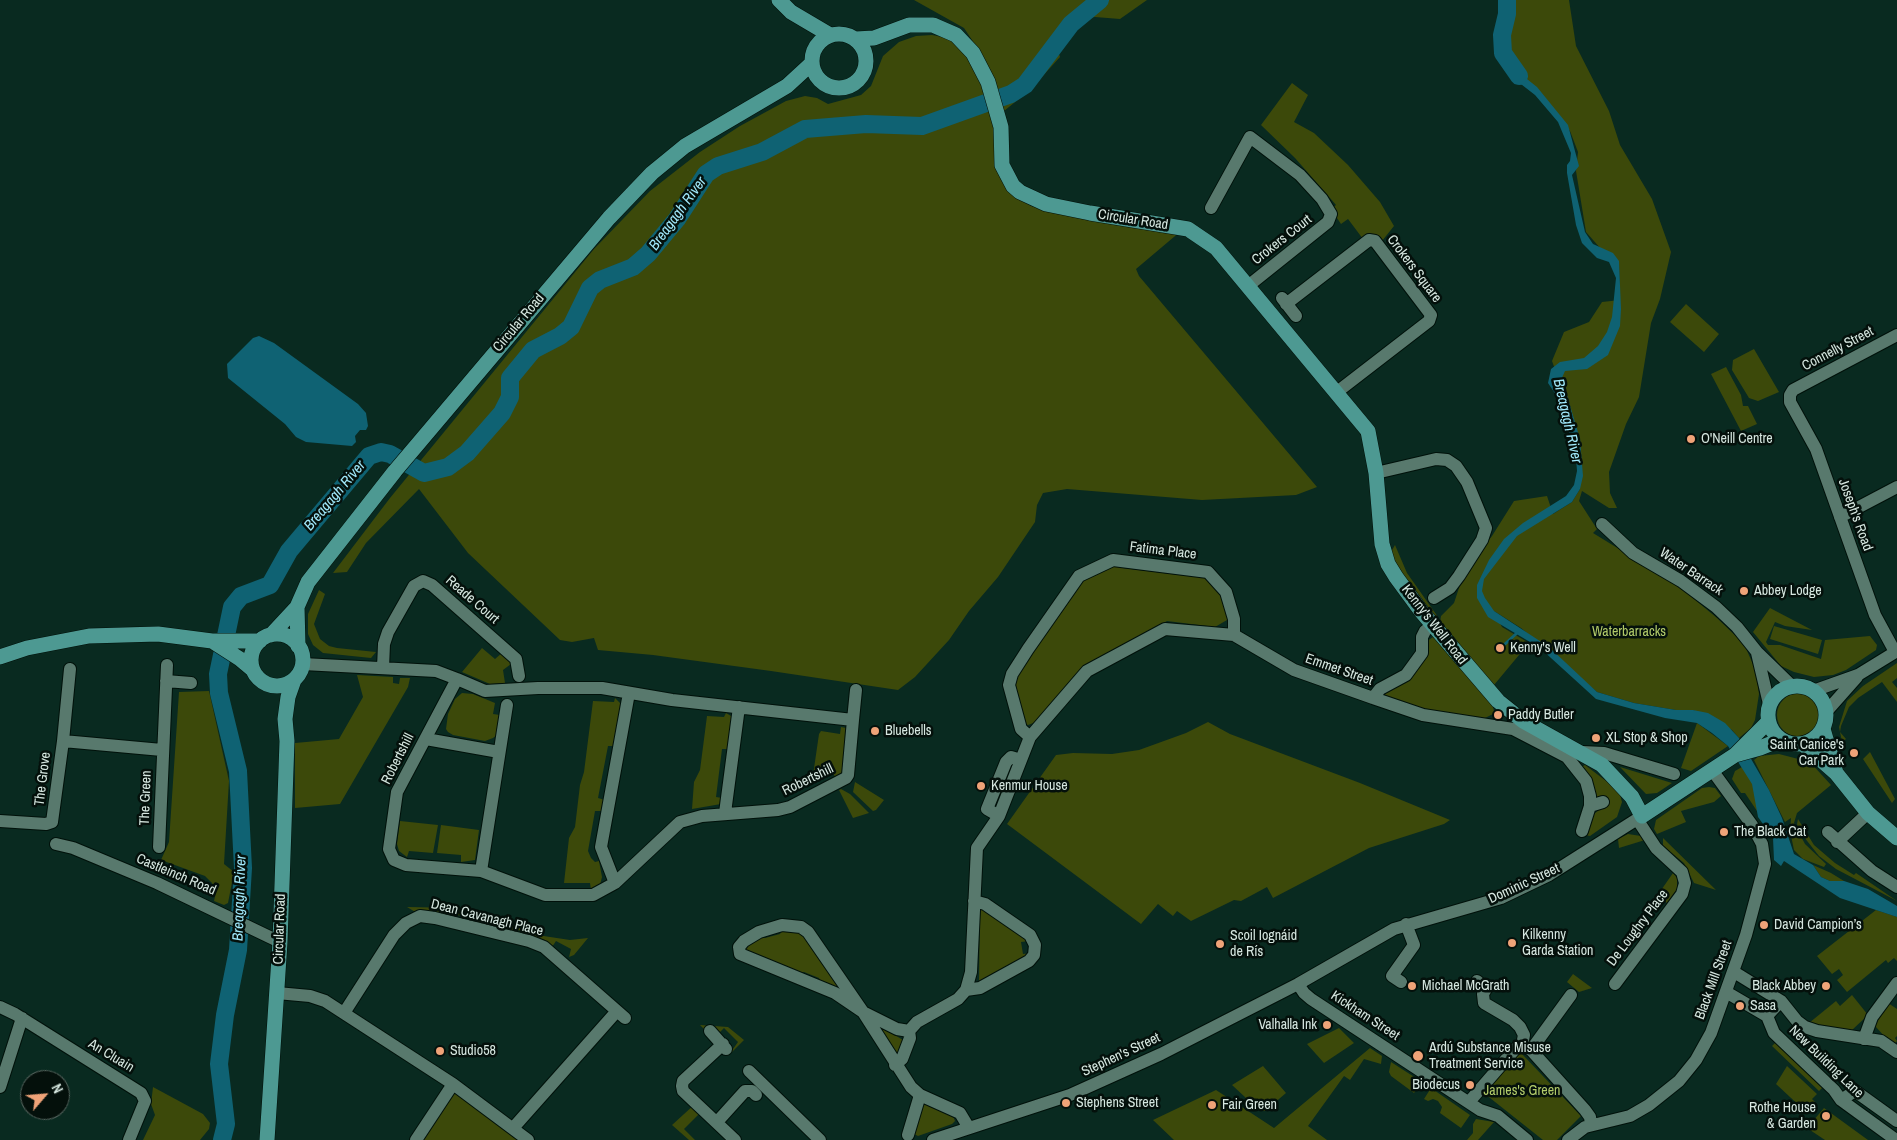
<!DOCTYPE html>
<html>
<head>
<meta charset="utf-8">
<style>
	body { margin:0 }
	#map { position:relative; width:1897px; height:1140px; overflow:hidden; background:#092a20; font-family:"Archivo Narrow",sans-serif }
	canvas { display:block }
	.north { position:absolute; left:20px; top:1070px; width:50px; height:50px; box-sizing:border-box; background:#04100b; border:1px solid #586660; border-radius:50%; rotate:63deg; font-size:14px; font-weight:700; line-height:20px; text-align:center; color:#d6e7e0 }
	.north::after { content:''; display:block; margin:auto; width:18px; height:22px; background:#efa378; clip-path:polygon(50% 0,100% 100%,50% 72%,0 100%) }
</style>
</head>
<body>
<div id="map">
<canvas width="1897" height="1140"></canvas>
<div class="north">N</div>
</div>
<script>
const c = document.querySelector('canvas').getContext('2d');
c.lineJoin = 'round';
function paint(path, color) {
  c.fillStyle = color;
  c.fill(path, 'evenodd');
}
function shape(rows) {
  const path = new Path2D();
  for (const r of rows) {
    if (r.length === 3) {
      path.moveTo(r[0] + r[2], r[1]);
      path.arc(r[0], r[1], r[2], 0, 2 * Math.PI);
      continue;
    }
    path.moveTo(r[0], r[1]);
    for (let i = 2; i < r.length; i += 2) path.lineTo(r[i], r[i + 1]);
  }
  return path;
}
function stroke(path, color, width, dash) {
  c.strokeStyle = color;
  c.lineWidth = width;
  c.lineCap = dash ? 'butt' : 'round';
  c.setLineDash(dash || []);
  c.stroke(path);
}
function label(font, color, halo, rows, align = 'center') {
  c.font = font + ' "Archivo Narrow",sans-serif';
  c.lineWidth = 5;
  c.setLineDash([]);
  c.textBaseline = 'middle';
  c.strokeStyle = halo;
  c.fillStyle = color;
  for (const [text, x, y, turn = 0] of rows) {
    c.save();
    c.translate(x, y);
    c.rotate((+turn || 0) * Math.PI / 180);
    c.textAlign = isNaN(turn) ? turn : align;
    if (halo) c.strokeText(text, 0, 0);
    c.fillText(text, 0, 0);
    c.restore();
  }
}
const green = shape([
	[914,0,1147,0,1120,19,1095,17,1067,21,1056,45,1060,57,1030,90,1004,111,986,61,964,28],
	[1498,0,1569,0,1576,46,1609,111,1620,145,1652,199,1671,252,1660,299,1651,323,1639,397,1626,424,1609,472,1610,493,1617,508,1609,508,1582,491,1579,501,1597,529,1593,533,1676,584,1717,618,1744,644,1756,671,1759,694,1755,720,1751,728,1739,738,1732,730,1693,710,1676,710,1634,703,1597,692,1521,628,1494,611,1502,627,1529,643,1494,685,1440,622,1441,616,1454,603,1462,579,1471,563,1492,536,1514,501,1547,496,1553,514,1572,502,1580,489,1580,439,1552,361,1564,332,1589,322,1602,302,1620,300,1619,263,1601,249,1586,232,1576,171,1578,152,1570,131,1544,100,1519,76,1504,50,1503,16],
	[932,35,952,39,968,52,984,85,995,126,994,164,1003,181,1014,196,1031,206,1064,215,1181,231,1136,269,1139,276,1317,487,1296,495,1202,500,1067,489,1043,493,1037,505,1035,522,998,577,969,611,949,640,915,677,898,690,771,671,653,655,598,650,594,638,572,642,560,640,468,553,419,489,366,543,347,572,333,573,390,498,594,249,650,191,700,152,740,126,786,101,805,96,817,98,828,104,861,95,871,86,883,56,899,42,916,36],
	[1292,83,1308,95,1294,122,1314,133,1348,165,1380,202,1394,226,1382,241,1363,239,1348,219,1341,224,1331,209,1336,205,1330,198,1295,158,1261,125],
	[1686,304,1719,334,1704,352,1670,322],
	[1754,349,1779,392,1758,401,1749,398,1732,370,1733,360],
	[1726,367,1741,395,1743,406,1748,406,1757,424,1741,431,1711,374],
	[1395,545,1407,573,1438,617,1437,620,1395,565,1391,552],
	[1121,565,1123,568,1196,577,1200,574,1209,579,1223,594,1230,613,1227,620,1215,627,1167,621,1084,666,1036,722,1028,725,1021,722,1013,688,1018,672,1074,594,1072,589,1087,576,1103,568],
	[319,590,325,594,314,624,320,639,329,646,337,648,376,652,371,658,323,653,313,645,308,634,308,614],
	[1770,608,1812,630,1785,626,1775,622,1766,642,1768,645,1780,645,1821,659,1825,640,1870,636,1877,645,1876,650,1846,670,1833,675,1814,677,1794,672,1781,666,1753,632],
	[1774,626,1822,640,1818,654,1770,639],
	[1433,637,1492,705,1495,713,1483,719,1425,712,1381,697,1426,642],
	[482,648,495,659,503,652,511,660,511,664,503,670,505,683,490,684,462,672],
	[1897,663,1897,678,1892,682,1897,688,1897,702,1882,682,1858,698,1849,707,1841,726,1840,732,1846,739,1842,742,1839,727,1847,701,1863,686],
	[357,675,393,677,393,683,399,684,400,678,410,678,408,687,340,804,295,808,295,743,339,739,363,697],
	[209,691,229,781,224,864,234,872,228,903,224,905,214,901,216,892,212,883,205,876,161,860,169,842,179,692],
	[1799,715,22],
	[462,693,473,694,495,703,493,714,500,715,498,734,493,738,485,741,453,735,448,732,446,729,448,714,455,699],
	[615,698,623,706,616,746,608,746,598,798,605,800,603,811,595,811,588,851,591,858,595,862,599,861,602,877,600,885,591,890,590,883,564,883,569,838,575,827,580,785,584,772,593,701,614,702],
	[726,713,731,716,731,721,730,749,722,749,716,797,722,798,721,804,692,809,694,782,700,770,707,716,724,717],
	[1208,722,1230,734,1360,783,1450,820,1444,824,1369,848,1273,898,1267,887,1241,901,1234,900,1191,921,1177,911,1173,916,1158,904,1141,924,1007,824,1056,755,1073,753,1112,754,1139,750,1186,733],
	[1697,723,1728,746,1691,771,1681,768],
	[841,727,846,728,845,732,848,733,842,773,836,778,832,772,812,782,819,734,821,731,840,734],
	[1870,752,1895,799,1892,803,1863,759],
	[1779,754,1810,762,1831,785,1797,813,1794,823,1805,844,1826,864,1824,867,1803,859,1794,850,1790,831,1791,818,1785,822,1754,760,1759,756],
	[1585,765,1610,784,1620,795,1622,802,1617,817,1590,836,1585,835,1594,814,1605,805,1605,797,1596,797,1579,768],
	[1620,767,1672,783,1657,793,1646,794],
	[1742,767,1765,797,1758,817,1759,814,1745,793,1741,793,1732,779,1735,771],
	[855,782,884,800,876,810,873,811,853,792],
	[1709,787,1715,788,1721,796,1714,802,1681,811,1686,822,1657,834,1654,829,1656,820,1702,788],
	[841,789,850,794,869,813,853,818,839,790],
	[1798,819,1814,845,1835,863,1854,875,1856,873,1897,901,1836,869,1819,856,1800,832,1797,824],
	[400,821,438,825,433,853,409,851,407,857,399,851,397,844],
	[441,825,479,830,475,860,461,862,461,855,437,853],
	[1628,834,1641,836,1645,840,1619,848,1618,839],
	[1663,838,1716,890,1694,883,1684,863,1663,846],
	[1813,865,1831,873,1844,881,1830,881,1821,877],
	[1673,873,1677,878,1677,889,1667,903,1657,896],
	[407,907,458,908,495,918,537,935,570,940,588,938,574,955,569,957,571,949,556,941,552,947,535,938,535,936,518,930,517,934,497,928,498,925,484,921,480,923,470,921,470,918,453,914,450,916,417,913],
	[984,907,1029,941,1021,942,1023,954,1031,953,989,976,988,980,984,983,979,981,980,910],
	[1876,910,1897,917,1897,961,1894,958,1888,963,1886,960,1847,992,1837,980,1843,975,1839,969,1832,974,1817,956],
	[783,929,804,934,844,991,821,982,819,978,804,972,797,974,744,950,746,945,760,935,765,938,780,934],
	[1573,974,1592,988,1579,992,1567,982],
	[1852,995,1868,1015,1851,1031,1809,1023,1836,1001,1840,1006],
	[1888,1003,1897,1009,1897,1036,1895,1038,1897,1041,1893,1046,1876,1027,1875,1020],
	[700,1025,728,1027,744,1040,728,1056,738,1042,724,1028,719,1033,707,1032],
	[878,1025,903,1040,899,1054,895,1056],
	[1339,1028,1354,1043,1324,1063,1307,1044],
	[1777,1041,1824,1086,1819,1091,1772,1046],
	[1370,1048,1382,1056,1381,1064,1364,1059,1350,1080,1344,1076,1308,1126,1327,1140,1174,1140,1153,1120,1216,1090,1274,1128],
	[1519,1053,1522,1054,1581,1116,1557,1140,1543,1140,1485,1094],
	[1391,1062,1422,1082,1414,1093,1391,1076,1389,1072],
	[1263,1066,1286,1093,1265,1111,1260,1111,1232,1085],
	[1787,1066,1817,1094,1812,1099,1815,1102,1809,1110,1805,1111,1776,1084],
	[153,1087,203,1114,210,1123,209,1129,200,1140,143,1140,155,1115,151,1104],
	[1431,1088,1470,1115,1461,1128,1440,1113,1442,1107,1438,1101,1433,1099,1428,1101,1424,1099],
	[454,1094,457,1094,518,1140,423,1140],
	[924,1102,953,1116,955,1121,952,1124,918,1136,914,1134],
	[695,1104,702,1111,684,1129,695,1140,689,1140,672,1125],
	[1824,1108,1868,1140,1825,1140,1807,1128],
	[1476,1119,1494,1122,1478,1140,1467,1140,1473,1133,1473,1124]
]);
const water = shape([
	[1506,57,1522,75,1537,87,1568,125,1579,166,1572,175,1585,232,1593,244,1613,253,1619,261,1621,309,1620,326,1608,355,1587,369,1565,371,1561,380,1566,392,1580,439,1583,476,1580,489,1572,502,1517,536,1484,579,1482,591,1485,598,1494,611,1549,647,1597,692,1634,703,1676,710,1693,710,1708,713,1725,723,1739,738,1769,790,1782,818,1794,854,1813,865,1821,877,1830,881,1844,881,1868,889,1892,903,1897,906,1897,917,1840,898,1784,861,1781,866,1774,860,1773,838,1758,817,1752,784,1728,746,1712,733,1697,723,1665,718,1596,699,1540,648,1488,617,1477,598,1477,585,1489,560,1504,539,1523,523,1566,496,1574,485,1577,471,1576,458,1560,401,1548,383,1551,369,1560,362,1584,358,1598,346,1607,332,1612,317,1616,278,1609,262,1597,258,1582,243,1576,225,1567,173,1567,165,1570,161,1571,153,1558,122,1535,95,1517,81,1502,59],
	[259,336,274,343,358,404,366,413,368,426,366,430,360,430,355,436,356,442,352,446,306,442,296,437,285,424,228,378,227,364,253,338]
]);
const stream = shape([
	[1505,644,1517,633]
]);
const river = shape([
	[1507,0,1507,14,1502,35,1503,53,1519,76],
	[222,1140,226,1124,219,1064,225,1015,238,950,243,868,238,771,219,693,218,674,232,607,241,596,270,585,289,551,369,456,381,452,390,454,424,473,448,467,467,453,502,413,510,397,510,378,533,350,560,336,571,327,590,288,600,280,633,267,648,254,677,219,706,174,718,166,762,152,805,129,866,124,922,126,1011,94,1025,85,1071,24,1100,0]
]);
const minor = shape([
	[1211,208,1250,137,1300,175,1322,199,1331,214,1328,222,1248,286],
	[1282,298,1296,316],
	[1286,304,1369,240,1375,241,1431,315,1429,321,1337,392],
	[1376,473,1436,459,1447,460,1456,466,1467,482,1486,528,1482,540,1459,576,1450,588,1434,598],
	[1840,517,1897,487],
	[1602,524,1633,553,1681,581,1716,607,1737,627,1757,652,1792,686],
	[1234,635,1294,670,1373,698,1380,689,1406,675,1422,653,1422,637,1425,631,1432,625],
	[1895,652,1875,615,1816,449,1790,402,1790,395,1793,390,1897,335],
	[1757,653,1769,704],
	[303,664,436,671,457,679,485,691,538,688,602,688,672,700,853,720,848,775,846,778,790,807,778,810,702,816,680,822,615,883,593,895,545,895,481,871,406,865,394,860,389,849,397,792,457,679],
	[383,668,384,644,388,632,414,586,423,581,432,585,516,659,519,676],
	[166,681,191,683],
	[1813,691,1858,675,1897,651],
	[1373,698,1423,715,1513,729,1567,757,1586,781,1590,796,1590,806,1582,831],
	[1826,712,1857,677],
	[853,720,856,690],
	[426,739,499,752],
	[63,741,162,750],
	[1582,752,1604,753,1674,774],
	[1590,806,1603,802],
	[725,813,739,707],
	[999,816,987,809,1006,762,1011,757,1021,760],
	[0,821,46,824,52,822,63,741,70,669],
	[1828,832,1872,871,1897,887],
	[1837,842,1868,813],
	[56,844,73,848,157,883,280,942],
	[159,847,167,665],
	[481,871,507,705],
	[615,883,601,847,629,693],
	[1477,981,1486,989,1483,994,1484,1003,1513,1020,1520,1027,1524,1035,1522,1045],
	[1401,982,1392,976,1414,945,1406,924],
	[1298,984,1304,993,1311,999,1480,1110,1498,1116,1527,1140],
	[1615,984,1682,894,1685,883,1682,872,1656,848,1637,819],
	[966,990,971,972,977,848,999,816,1030,737,1021,729,1009,685,1012,674,1028,649,1079,576,1113,560,1208,572,1226,592,1234,619,1234,635,1165,629,1087,671,1030,737],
	[1726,992,1767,1016,1781,1001,1734,972],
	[277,993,310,996,325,1001,453,1084,528,1140],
	[1781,1001,1797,1021,1805,1027,1817,1031,1881,1041,1897,1052],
	[0,1007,15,1014,141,1093,145,1101,129,1140],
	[344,1013,394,935,406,923,420,916,435,918,529,941,544,947,625,1018],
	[1767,1016,1774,1033,1834,1090,1841,1100,1896,1140],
	[710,1031,726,1049],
	[909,1031,897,1029,863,1012,835,993,740,954,739,947,744,941,759,932,782,925,801,927,808,932,863,1012,911,1087,920,1095,960,1113,969,1128],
	[909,1031,917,1022,958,999,966,990,980,988,1029,961,1034,955,1035,945,1030,935,985,904,974,901],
	[1864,1039,1872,1017,1897,983],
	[723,1044,683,1081,682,1086,683,1091,735,1140],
	[1531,1050,1571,995],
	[895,1065,902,1059,910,1038,909,1031],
	[749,1071,820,1140],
	[0,1087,22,1018],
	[1841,1100,1855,1091,1897,1121],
	[1469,1102,1515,1049,1522,1045,1531,1050,1585,1110,1590,1117,1591,1125],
	[717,1122,745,1091,752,1091,756,1095],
	[514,1127,617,1011],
	[908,1135,920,1095],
	[416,1140,453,1084],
	[933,1140,1070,1095,1161,1054,1298,984,1394,929,1501,898,1549,875,1642,816],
	[1568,1140,1585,1127,1630,1116,1649,1105,1679,1081,1696,1060,1711,1033,1746,935,1765,864,1762,844,1752,825,1712,770]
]);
const major = shape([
	[779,0,791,12,830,35],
	[839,61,27],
	[856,39,874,38,909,25,933,25,956,35,973,53,988,82,1001,127,1002,165,1013,186,1020,192,1046,204,1090,213,1188,229,1216,248,1368,431,1376,473,1382,544,1388,564,1396,577,1421,611,1498,701,1523,721,1602,765,1632,797,1642,816,1735,755,1768,722],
	[297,607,298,646],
	[277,660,26],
	[271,635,297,607,308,582,395,471,609,218,652,173,685,146,787,86,812,63],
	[212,641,240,659,252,669],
	[0,657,27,648,89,636,158,634,212,641,260,641],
	[1797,715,29],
	[1823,729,1836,773],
	[1803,744,1836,773,1868,813,1897,838],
	[1735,755,1760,748,1780,740],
	[267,1140,280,942,287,741,285,719,288,697,294,680]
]);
const markers = [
	[1691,439,5,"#efa378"],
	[1744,591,5,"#efa378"],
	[1500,648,5,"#efa378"],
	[1498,715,5,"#efa378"],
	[875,731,5,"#efa378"],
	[1596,738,5,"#efa378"],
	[1854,753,5,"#efa378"],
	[981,786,5,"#efa378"],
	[1724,832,5,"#efa378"],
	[1764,925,5,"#efa378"],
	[1512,943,5,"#efa378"],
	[1220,944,5,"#efa378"],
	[1412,986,5,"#efa378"],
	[1826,986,5,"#efa378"],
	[1740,1006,5,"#efa378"],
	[1327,1025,5,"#efa378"],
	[440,1051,5,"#efa378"],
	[1418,1056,6,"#efa378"],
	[1470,1085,5,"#efa378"],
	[1066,1103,5,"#efa378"],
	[1212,1105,5,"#efa378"],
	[1826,1116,5,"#efa378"]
];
const streetNames = [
	["Circular Road",1133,220,9],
	["Crokers Court",1282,240,-38],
	["Crokers Square",1414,269,53],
	["Circular Road",519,323,-50],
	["Connelly Street",1838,349,-28],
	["Joseph's Road",1855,515,70],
	["Fatima Place",1163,551,7],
	["Water Barrack",1691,572,34],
	["Reade Court",472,600,41],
	["Kenny's Well Road",1434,625,52],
	["Emmet Street",1339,670,19],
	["Robertshill",398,759,-63],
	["The Grove",43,779,-83],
	["Robertshill",808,780,-26],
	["The Green",146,798,-88],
	["Castleinch Road",176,875,23],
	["Dominic Street",1524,884,-25],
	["Dean Cavanagh Place",487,918,14],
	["De Loughry Place",1638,928,-53],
	["Circular Road",280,929,-88],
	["Black Mill Street",1714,980,-70],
	["Kickham Street",1365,1016,33],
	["Stephen's Street",1121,1055,-25],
	["An Cluain",111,1056,31],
	["New Building Lane",1826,1062,44]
];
const poiNames = [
	["O'Neill Centre",1701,439],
	["Abbey Lodge",1754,591],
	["Kenny's Well",1510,648],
	["Paddy Butler",1508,715],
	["Bluebells",885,731],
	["XL Stop & Shop",1606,738],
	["Saint Canice's",1844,745,"right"],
	["Car Park",1844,761,"right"],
	["Kenmur House",991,786],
	["The Black Cat",1734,832],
	["David Campion’s",1774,925],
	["Kilkenny",1522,935],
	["Garda Station",1522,951],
	["Scoil Iognáid",1230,936],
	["de Rís",1230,952],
	["Michael McGrath",1422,986],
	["Black Abbey",1816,986,"right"],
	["Sasa",1750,1006],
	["Valhalla Ink",1317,1025,"right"],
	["Ardú Substance Misuse",1429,1048],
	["Treatment Service",1429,1064],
	["Studio58",450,1051],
	["Biodecus",1460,1085,"right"],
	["Stephens Street",1076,1103],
	["Fair Green",1222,1105],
	["Rothe House",1816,1108,"right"],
	["& Garden",1816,1124,"right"]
];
const parkNames = [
	["Waterbarracks",1629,632],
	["James's Green",1522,1091]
];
const waterNames = [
	["Breagagh River",678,214,-54],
	["Breagagh River",1567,421,77],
	["Breagagh River",335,496,-50],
	["Breagagh River",240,898,-88]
];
paint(green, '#3c490a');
paint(water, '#0f6273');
stroke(stream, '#0f6273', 3);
stroke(river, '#0f6273', 18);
stroke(minor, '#00110a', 14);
stroke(major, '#00110a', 16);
stroke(minor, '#58796d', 12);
stroke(major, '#4d9992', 15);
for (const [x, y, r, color] of markers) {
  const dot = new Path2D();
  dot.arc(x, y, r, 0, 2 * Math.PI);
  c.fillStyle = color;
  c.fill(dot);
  stroke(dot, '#04100b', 2);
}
label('14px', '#d6e7e0', '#04100b', streetNames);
label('14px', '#d6e7e0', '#04100b', poiNames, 'left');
label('14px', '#b2cb6a', '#04100b', parkNames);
label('italic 15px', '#a0e8fb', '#04100b', waterNames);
</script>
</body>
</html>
